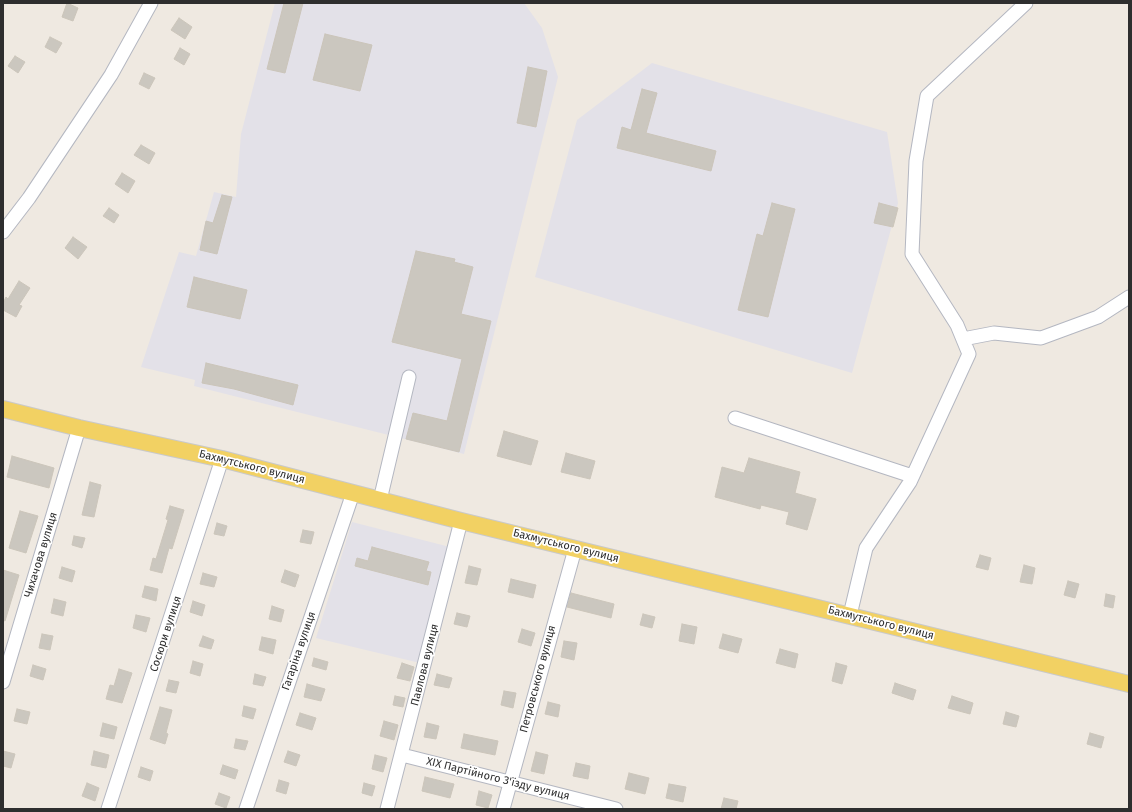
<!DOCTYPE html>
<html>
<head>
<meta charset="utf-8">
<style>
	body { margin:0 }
	#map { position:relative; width:1132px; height:812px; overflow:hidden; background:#efe9e1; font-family:"Fira Sans",sans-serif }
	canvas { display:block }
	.frame { position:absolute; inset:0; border:4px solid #2e2e2e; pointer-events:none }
</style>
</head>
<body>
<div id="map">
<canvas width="1132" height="812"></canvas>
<div class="frame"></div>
</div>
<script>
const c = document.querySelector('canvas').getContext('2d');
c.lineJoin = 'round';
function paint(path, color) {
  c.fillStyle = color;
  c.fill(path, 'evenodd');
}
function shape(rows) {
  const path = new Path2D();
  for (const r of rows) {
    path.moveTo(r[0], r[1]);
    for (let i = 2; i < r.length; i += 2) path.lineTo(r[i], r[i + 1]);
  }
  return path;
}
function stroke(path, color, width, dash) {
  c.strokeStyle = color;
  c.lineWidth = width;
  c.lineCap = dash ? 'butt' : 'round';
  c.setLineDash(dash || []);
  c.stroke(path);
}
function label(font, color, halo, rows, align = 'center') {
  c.font = font + ' "Fira Sans",sans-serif';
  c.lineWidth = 3.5;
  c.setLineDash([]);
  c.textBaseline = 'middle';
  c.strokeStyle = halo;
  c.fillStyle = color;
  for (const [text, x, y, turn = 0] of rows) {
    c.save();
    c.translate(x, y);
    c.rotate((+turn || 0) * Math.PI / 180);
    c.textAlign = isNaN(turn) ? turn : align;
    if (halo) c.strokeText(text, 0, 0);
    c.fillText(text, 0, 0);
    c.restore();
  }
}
const industrial = shape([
	[275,3,524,3,542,28,558,77,464,454,194,386,195,380,141,367,179,252,196,256,214,192,236,197,241,134],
	[652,63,887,132,898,203,852,373,535,277,577,120],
	[352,522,450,547,420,663,316,638]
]);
const building = shape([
	[67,3,78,8,73,21,62,17,67,3],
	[284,3,303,3,285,73,267,69,284,3],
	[179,18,192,27,185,39,171,30,179,18],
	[325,34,372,45,360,91,313,80,325,34],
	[50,37,62,43,56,53,45,47,50,37],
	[180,48,190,54,184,65,174,59,180,48],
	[15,56,25,62,18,73,8,66,15,56],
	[528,67,547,71,536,127,517,123,528,67],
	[144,73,155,78,149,89,139,84,144,73],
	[642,89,657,93,646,133,716,151,711,171,617,148,622,127,631,130,642,89],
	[141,145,155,153,149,164,134,155,141,145],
	[122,173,135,181,128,193,115,184,122,173],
	[222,195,232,197,217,254,200,250,206,221,213,223,222,195],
	[772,203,795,209,768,317,738,310,757,234,763,236,772,203],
	[879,203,898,208,893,227,874,223,879,203],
	[109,208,119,215,114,223,103,216,109,208],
	[73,237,87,247,78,259,65,248,73,237],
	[416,251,455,259,454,262,473,267,461,314,491,321,459,452,406,439,413,413,447,421,462,359,392,342,416,251],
	[194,277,247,290,240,319,187,307,194,277],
	[19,281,30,288,19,305,22,306,16,317,3,310,3,303,6,297,8,299,19,281],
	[206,363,298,385,293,405,234,389,202,383,206,363],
	[504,431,538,441,531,465,497,456,504,431],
	[566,453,595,461,590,479,561,472,566,453],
	[12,456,54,468,49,488,7,477,12,456],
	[749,458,800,472,795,493,816,499,807,530,786,524,789,512,761,505,760,509,715,497,722,467,744,473,749,458],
	[90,482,101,485,94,517,82,515,90,482],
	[170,506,184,510,172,549,169,548,162,573,150,570,153,558,156,559,168,520,166,519,170,506],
	[20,511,38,516,26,553,9,548,20,511],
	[217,523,227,526,224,536,214,534,217,523],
	[303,530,314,532,311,544,300,542,303,530],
	[74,536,85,538,82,548,72,545,74,536],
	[372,547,429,562,426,571,431,572,428,585,355,566,357,558,368,561,372,547],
	[980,555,991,558,988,570,976,567,980,555],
	[1024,565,1035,568,1032,584,1020,582,1024,565],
	[469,566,481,569,477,585,465,583,469,566],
	[62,567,75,571,72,582,59,578,62,567],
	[3,570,19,575,5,621,3,620,3,570],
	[285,570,299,575,295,587,281,582,285,570],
	[203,573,217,577,214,587,200,584,203,573],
	[511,579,536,585,533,598,508,592,511,579],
	[1068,581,1079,584,1075,598,1064,595,1068,581],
	[145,586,158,589,156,601,142,597,145,586],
	[571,593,614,604,611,618,567,607,571,593],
	[1106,594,1115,596,1113,608,1104,606,1106,594],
	[54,599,66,602,63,616,51,613,54,599],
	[193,601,205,605,202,616,190,612,193,601],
	[272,606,284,610,281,622,269,619,272,606],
	[457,613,470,616,467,627,454,624,457,613],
	[643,614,655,617,652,628,640,625,643,614],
	[136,615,150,618,146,632,133,628,136,615],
	[682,624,697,627,694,644,679,641,682,624],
	[522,629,535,633,531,646,518,642,522,629],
	[42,634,53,636,50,650,39,648,42,634],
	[723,634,742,639,738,653,719,648,723,634],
	[203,636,214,640,211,649,199,646,203,636],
	[262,637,276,640,273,654,259,650,262,637],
	[564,641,577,643,574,660,561,657,564,641],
	[780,649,798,654,795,668,776,663,780,649],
	[314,658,328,662,326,670,312,666,314,658],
	[193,661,203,664,200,676,190,673,193,661],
	[402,663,414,667,410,681,397,678,402,663],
	[836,663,847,666,842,684,832,681,836,663],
	[33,665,46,669,43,680,30,676,33,665],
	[119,669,132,673,122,703,106,699,110,685,114,686,119,669],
	[255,674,266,677,263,686,253,684,255,674],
	[437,674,452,678,449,688,434,685,437,674],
	[169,680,179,682,176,693,166,691,169,680],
	[895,683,916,690,913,700,892,693,895,683],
	[307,684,325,689,321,701,304,697,307,684],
	[504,691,516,693,513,708,501,705,504,691],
	[395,696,405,698,403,707,393,705,395,696],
	[952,696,973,703,970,714,948,708,952,696],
	[548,702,560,705,558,717,545,714,548,702],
	[244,706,256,709,253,719,242,716,244,706],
	[160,707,172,710,166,733,168,734,165,744,150,739,160,707],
	[17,709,30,712,27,724,14,721,17,709],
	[1006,712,1019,716,1016,727,1003,724,1006,712],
	[300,713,316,718,312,730,296,725,300,713],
	[384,721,398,725,394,740,380,736,384,721],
	[103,723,117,727,114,739,100,736,103,723],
	[427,723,439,726,436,739,424,737,427,723],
	[1090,733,1104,737,1101,748,1087,744,1090,733],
	[464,734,498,741,495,755,461,748,464,734],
	[236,739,248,741,245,750,234,748,236,739],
	[3,751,15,754,11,768,3,766,3,751],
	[94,751,109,755,106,768,91,765,94,751],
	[288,751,300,755,296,766,284,762,288,751],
	[536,752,548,755,544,774,531,771,536,752],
	[375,755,387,758,383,772,372,769,375,755],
	[576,763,590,766,588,779,573,776,576,763],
	[223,765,238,770,235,779,220,774,223,765],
	[141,767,153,771,150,781,138,777,141,767],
	[629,773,649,778,645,794,625,789,629,773],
	[425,777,454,784,450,798,422,791,425,777],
	[279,780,289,783,286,794,276,791,279,780],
	[87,783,99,788,95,801,82,796,87,783],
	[364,783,375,786,372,796,362,793,364,783],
	[669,784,686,787,683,802,666,798,669,784],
	[479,791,492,795,488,808,476,805,479,791],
	[219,793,230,797,226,808,215,804,219,793],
	[724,798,738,801,736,809,721,809,724,798]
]);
const minor = shape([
	[3,232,29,198,111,75,151,3],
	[963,339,994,333,1041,338,1098,317,1129,297],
	[735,418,912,476],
	[380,500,409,377],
	[850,615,866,548,910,482,969,354,957,325,912,254,916,161,927,96,1026,3],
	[3,682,79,428],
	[402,755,616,809],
	[108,809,222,459],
	[246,809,353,493],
	[387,809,461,521],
	[503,809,575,549]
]);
const major = shape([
	[3,409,79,428,222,459,461,521,1129,684]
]);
const streetNames = [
	["Бахмутського вулиця",252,467,14],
	["Бахмутського вулиця",566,546,14],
	["Чихачова вулиця",41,555,-73],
	["Бахмутського вулиця",881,623,14],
	["Сосюри вулиця",166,634,-72],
	["Гагаріна вулиця",299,651,-71],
	["Павлова вулиця",425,665,-76],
	["Петровського вулиця",538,679,-75],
	["XIX Партійного З'їзду вулиця",498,779,14]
];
paint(industrial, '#e3e1e8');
paint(building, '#cbc7bf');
stroke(building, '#cbc5ba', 1);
stroke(minor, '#b4b7c1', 15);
stroke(major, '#c9c9c9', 18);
stroke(minor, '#fff', 13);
stroke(major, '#f2d163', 16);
label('11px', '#2e2e2e', '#fff', streetNames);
</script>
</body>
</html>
